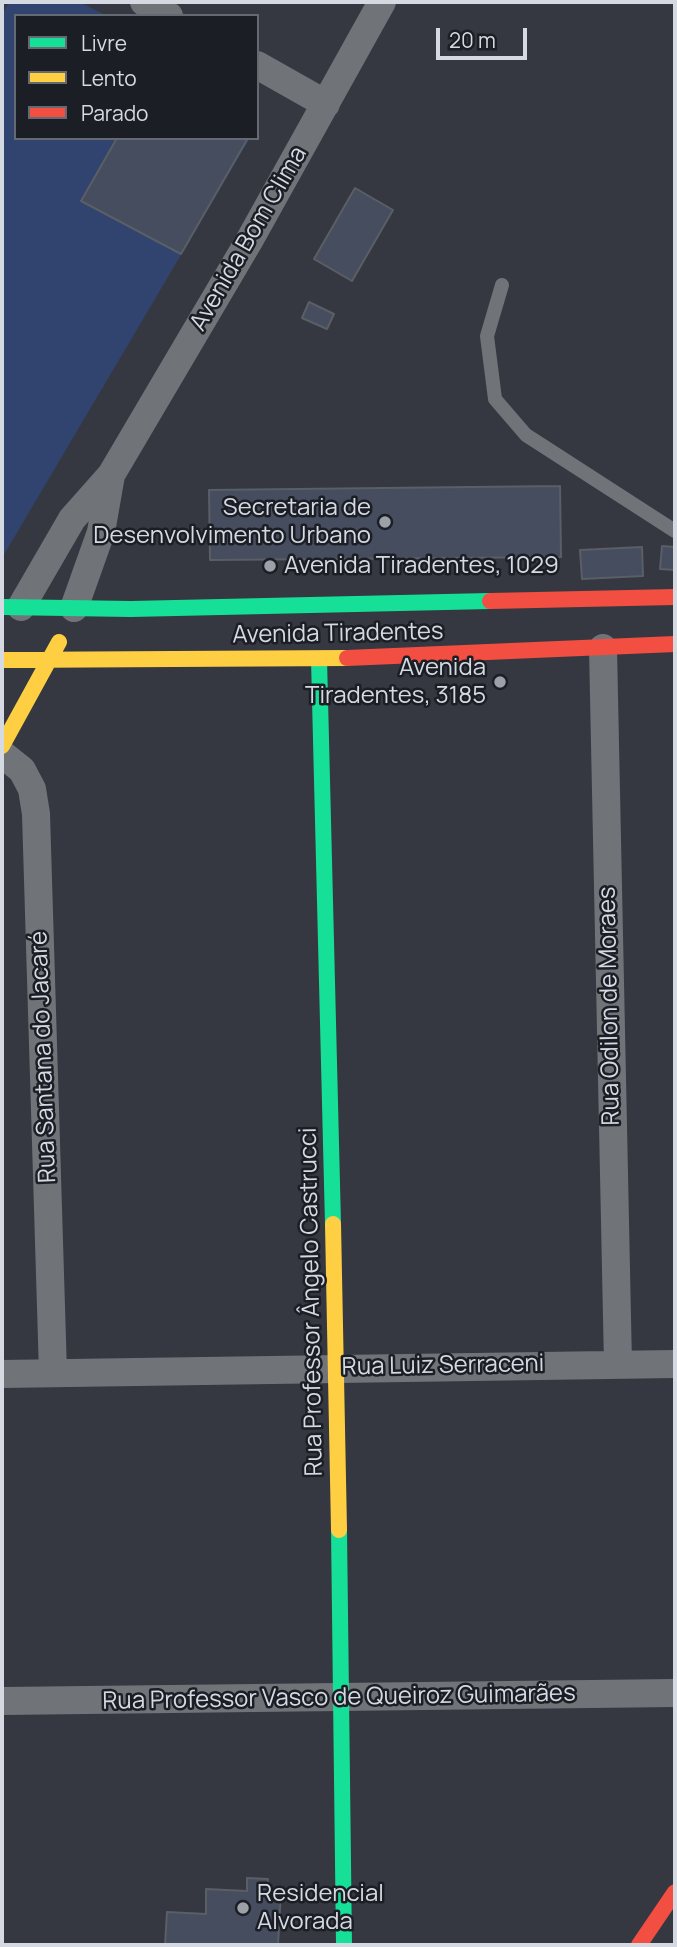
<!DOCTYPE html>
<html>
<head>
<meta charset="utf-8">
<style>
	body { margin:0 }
	#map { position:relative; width:677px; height:1947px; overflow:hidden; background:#353840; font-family:Manrope,sans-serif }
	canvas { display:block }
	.frame { position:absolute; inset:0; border:4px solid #d4d9e2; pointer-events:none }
	.legend { position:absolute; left:14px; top:14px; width:245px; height:126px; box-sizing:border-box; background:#1b1e25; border:2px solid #656971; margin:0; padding:9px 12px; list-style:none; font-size:21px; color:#d4d9e2 }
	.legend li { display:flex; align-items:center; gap:14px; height:35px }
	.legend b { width:35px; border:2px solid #656971 }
	.scale { position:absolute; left:436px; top:28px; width:91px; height:32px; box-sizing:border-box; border:4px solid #d4d9e2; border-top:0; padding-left:9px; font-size:21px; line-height:24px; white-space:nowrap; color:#d4d9e2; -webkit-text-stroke:5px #1b1e25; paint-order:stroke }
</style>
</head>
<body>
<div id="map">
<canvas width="677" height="1947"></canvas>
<div class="frame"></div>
<ul class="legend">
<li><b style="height:9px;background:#16e098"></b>Livre</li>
<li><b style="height:9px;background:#ffcf43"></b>Lento</li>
<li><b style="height:9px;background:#f24e42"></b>Parado</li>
</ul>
<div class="scale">20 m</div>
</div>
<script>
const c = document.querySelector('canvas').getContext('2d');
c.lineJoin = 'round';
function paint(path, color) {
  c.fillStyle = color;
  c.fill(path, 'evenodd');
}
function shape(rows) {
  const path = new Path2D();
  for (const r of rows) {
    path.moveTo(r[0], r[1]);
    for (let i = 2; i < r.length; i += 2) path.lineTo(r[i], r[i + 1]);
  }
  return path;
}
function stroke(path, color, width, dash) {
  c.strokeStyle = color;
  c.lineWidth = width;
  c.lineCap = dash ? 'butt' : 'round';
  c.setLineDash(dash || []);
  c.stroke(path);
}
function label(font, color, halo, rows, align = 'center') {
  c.font = font + ' Manrope,sans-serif';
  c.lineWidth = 5;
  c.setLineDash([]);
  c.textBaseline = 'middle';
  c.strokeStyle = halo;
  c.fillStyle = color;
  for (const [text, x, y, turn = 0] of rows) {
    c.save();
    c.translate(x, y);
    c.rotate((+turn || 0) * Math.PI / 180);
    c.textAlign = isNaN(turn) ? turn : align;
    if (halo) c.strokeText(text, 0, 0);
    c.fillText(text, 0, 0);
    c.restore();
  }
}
const green = shape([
	[9,2,80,2,107,16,16,16,16,138,250,138,2,558,2,15]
]);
const building = shape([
	[117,138,248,138,181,254,81,201,117,138],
	[355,188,393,210,352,281,314,259,355,188],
	[309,302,334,314,327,329,302,318,309,302],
	[560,486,561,557,210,560,209,490,560,486],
	[662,546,675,547,675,570,660,569,662,546],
	[642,547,643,576,582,579,580,550,642,547],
	[247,1878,268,1879,267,1891,281,1891,278,1945,165,1945,167,1912,206,1914,206,1889,247,1891,247,1878]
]);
const lane = shape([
	[502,285,487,336,495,399,526,435,675,531]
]);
const street = shape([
	[144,2,169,16],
	[257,65,326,104],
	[21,607,72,519,111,475,249,241,382,2],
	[74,608,101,532,111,475],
	[603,648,618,1365],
	[2,754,22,770,32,789,36,814,53,1373],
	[2,1374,675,1364],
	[2,1701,675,1693]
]);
const fast = shape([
	[2,607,131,609,490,601],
	[319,659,333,1224],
	[339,1530,344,1945]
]);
const slow = shape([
	[2,660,347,658],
	[2,746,59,642],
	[333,1224,339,1530]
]);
const jam = shape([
	[490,601,675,597],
	[347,658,675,644],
	[639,1945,675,1892]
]);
const markers = [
	[385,522,7,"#9ca1a9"],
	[270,566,7,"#9ca1a9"],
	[500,682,7,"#9ca1a9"],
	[243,1908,7,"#9ca1a9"]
];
const streetNames = [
	["Avenida Bom Clima",249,239,-60],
	["Avenida Tiradentes",338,634,-1],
	["Rua Odilon de Moraes",610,1006,-91],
	["Rua Santana do Jacaré",44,1057,-92],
	["Rua Professor Ângelo Castrucci",312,1302,-91],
	["Rua Luiz Serraceni",443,1366,-1],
	["Rua Professor Vasco de Queiroz Guimarães",339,1698,-1]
];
const poiNames = [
	["Secretaria de",371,508],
	["Desenvolvimento Urbano",371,536],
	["Avenida Tiradentes, 1029",284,566,"left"],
	["Avenida",486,668],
	["Tiradentes, 3185",486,696],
	["Residencial",257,1894,"left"],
	["Alvorada",257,1922,"left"]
];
paint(green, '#30446f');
paint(building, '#464d5e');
stroke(building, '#5a5e65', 2);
stroke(lane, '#707479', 14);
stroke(street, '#707479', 28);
stroke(fast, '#16e098', 16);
stroke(slow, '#ffcf43', 16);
stroke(jam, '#f24e42', 16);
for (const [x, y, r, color] of markers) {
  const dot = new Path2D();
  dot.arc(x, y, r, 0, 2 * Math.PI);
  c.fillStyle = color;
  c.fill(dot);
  stroke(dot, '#1b1e25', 2.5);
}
label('24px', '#d4d9e2', '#1b1e25', streetNames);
label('24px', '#d4d9e2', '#1b1e25', poiNames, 'right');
</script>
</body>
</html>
